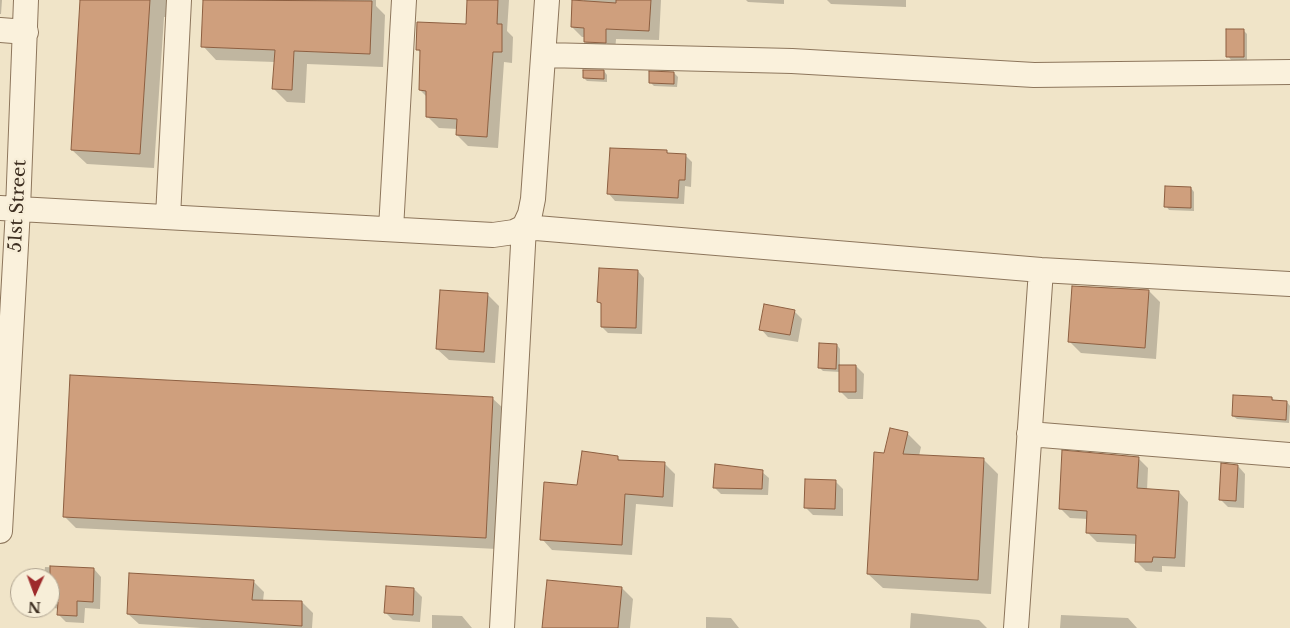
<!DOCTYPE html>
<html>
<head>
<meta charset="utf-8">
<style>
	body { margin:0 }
	#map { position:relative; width:1290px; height:628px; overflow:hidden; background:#f0e4c8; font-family:"Libre Baskerville",serif }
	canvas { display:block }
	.north { position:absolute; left:10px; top:568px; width:50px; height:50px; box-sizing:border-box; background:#f7eed8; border:1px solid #ada18e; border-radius:50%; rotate:182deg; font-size:14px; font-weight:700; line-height:20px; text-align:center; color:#3d2e20 }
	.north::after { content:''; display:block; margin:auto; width:18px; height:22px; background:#9e2a2b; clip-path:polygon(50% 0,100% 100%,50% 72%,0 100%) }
</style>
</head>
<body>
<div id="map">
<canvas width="1290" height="628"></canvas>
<div class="north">N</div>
</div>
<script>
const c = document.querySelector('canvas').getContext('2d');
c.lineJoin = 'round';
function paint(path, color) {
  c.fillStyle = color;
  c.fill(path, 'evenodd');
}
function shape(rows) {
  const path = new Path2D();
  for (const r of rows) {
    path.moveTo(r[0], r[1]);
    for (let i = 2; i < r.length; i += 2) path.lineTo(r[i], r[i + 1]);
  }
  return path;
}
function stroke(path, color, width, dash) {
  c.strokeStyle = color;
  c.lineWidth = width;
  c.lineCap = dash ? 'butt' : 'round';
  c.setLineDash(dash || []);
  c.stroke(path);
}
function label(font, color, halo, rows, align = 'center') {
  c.font = font + ' "Libre Baskerville",serif';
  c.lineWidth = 5;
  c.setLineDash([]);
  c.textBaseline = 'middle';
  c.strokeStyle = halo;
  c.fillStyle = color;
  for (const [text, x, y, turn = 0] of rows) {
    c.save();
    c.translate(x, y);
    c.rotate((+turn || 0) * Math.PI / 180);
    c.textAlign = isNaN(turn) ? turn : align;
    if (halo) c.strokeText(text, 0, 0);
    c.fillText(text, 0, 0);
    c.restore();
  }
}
const shadow = shape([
	[0,0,2,0,1,14,0,14],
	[88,0,171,0,170,17,164,17,154,168,87,164,72,150],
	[205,0,376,0,376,6,385,15,383,67,307,64,305,103,287,102,273,88,275,62,216,60,203,46],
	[468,0,509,0,507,31,513,37,512,63,504,62,498,148,468,146,457,135,458,129,439,128,428,117,428,98,420,90,421,53,417,49,467,25],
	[584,0,661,0,659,40,616,39,615,52,595,52,585,42,585,37,582,37,572,27],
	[746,0,784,0,784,4,748,2],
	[827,0,906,0,906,7,831,4],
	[1243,30,1247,34,1247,60,1231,60,1228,56],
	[604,71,607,75,607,82,587,81,584,78],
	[674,73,678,77,677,87,654,86,651,83],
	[666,152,669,154,685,155,692,162,691,187,685,186,684,204,615,201,609,194],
	[1191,188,1194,192,1194,211,1169,210,1166,206],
	[638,271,644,278,642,334,608,333,602,327,603,306,599,302],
	[1149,291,1160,302,1156,359,1081,353,1070,342],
	[488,295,499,306,495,363,449,360,437,349],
	[794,311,802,319,798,342,768,337,761,329],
	[837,345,840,349,840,366,856,366,864,374,863,399,848,399,840,391,840,372,823,371,820,368],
	[492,398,504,409,497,549,76,528,64,516],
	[1272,398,1275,401,1287,402,1290,406,1289,423,1237,419,1233,416],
	[907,433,921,447,919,456,984,460,998,474,991,594,883,588,868,574,885,454],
	[617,457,622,462,664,463,675,474,673,507,636,504,632,555,552,550,542,539,578,486],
	[1138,458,1148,468,1147,490,1179,492,1188,502,1185,567,1162,566,1162,572,1146,571,1136,561,1137,544,1097,542,1087,532,1088,519,1070,518,1061,509],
	[716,465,762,472,769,478,768,495,721,494,715,488],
	[1238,466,1245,474,1244,508,1228,507,1220,499],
	[836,482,843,489,843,516,813,515,805,507],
	[45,567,94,569,101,577,100,609,85,608,84,623,66,622,59,615,59,609,50,607,50,578,44,578],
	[253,581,264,592,263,601,302,602,313,613,312,628,202,628,139,624,128,614],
	[622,588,633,599,630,628,544,628],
	[414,589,422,597,420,622,393,620,386,613],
	[911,613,979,620,987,628,910,628],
	[432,615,462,616,472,628,432,628],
	[1061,615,1128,618,1137,628,1060,628],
	[706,617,731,618,739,628,706,628]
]);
const building = shape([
	[80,0,150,0,140,154,71,150,80,0],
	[203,0,372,1,370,54,294,51,292,90,272,89,275,50,201,47,203,0],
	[467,0,498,0,497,24,502,24,502,52,493,52,487,137,456,135,457,119,426,117,426,91,419,90,420,50,416,50,417,22,466,24,467,0],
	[572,0,616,3,616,0,651,0,649,31,606,29,606,43,584,42,584,28,571,27,572,0],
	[1226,29,1244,29,1244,57,1226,57,1226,29],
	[583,70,604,70,604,79,583,78,583,70],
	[649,71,674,72,674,84,649,83,649,71],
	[610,148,667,150,667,153,686,154,685,180,679,180,678,198,607,194,610,148],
	[1165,186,1191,187,1191,208,1164,207,1165,186],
	[599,268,638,270,636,328,601,327,601,303,597,302,599,268],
	[1072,286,1149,290,1145,348,1068,342,1072,286],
	[440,290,488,293,484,352,436,349,440,290],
	[764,304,795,310,790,335,759,330,764,304],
	[819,343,837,344,836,369,818,368,819,343],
	[839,365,856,365,856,392,839,392,839,365],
	[70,375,493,397,486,538,63,517,70,375],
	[1233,395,1272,397,1272,400,1287,401,1286,420,1232,416,1233,395],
	[890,428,908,432,903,454,984,458,978,580,867,574,874,452,884,453,890,428],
	[1062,450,1139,457,1137,488,1179,491,1175,558,1153,557,1152,562,1135,562,1136,535,1086,533,1087,511,1059,509,1062,450],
	[582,451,618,456,618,460,665,462,663,497,625,494,622,545,540,540,544,482,577,485,582,451],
	[1221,463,1238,465,1236,501,1219,500,1221,463],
	[715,464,763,470,762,489,713,488,715,464],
	[805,479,836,480,835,509,804,508,805,479],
	[50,566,94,568,93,602,77,601,77,616,57,615,58,602,50,601,50,566],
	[129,573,254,580,252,600,302,601,302,626,127,614,129,573],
	[547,580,622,587,618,628,542,628,547,580],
	[386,586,414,588,413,615,384,613,386,586]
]);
const minor = shape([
	[0,30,26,32],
	[544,55,792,61,1034,75,1290,72],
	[0,208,493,235,514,232,524,227,530,214,533,199,547,0],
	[168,217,179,0],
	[391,229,404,0],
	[1029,434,1290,455],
	[0,531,18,209,26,0],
	[502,628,524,227,1041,270,1290,284],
	[1016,628,1041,270]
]);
const streetNames = [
	["51st Street",18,206,-87]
];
paint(shadow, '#0003');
paint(building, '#cf9f7d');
stroke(building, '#8d5f41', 1);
stroke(minor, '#8d765c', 26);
stroke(minor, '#faf1dc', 24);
label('18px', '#3d2e20', '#f7eed8', streetNames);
</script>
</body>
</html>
